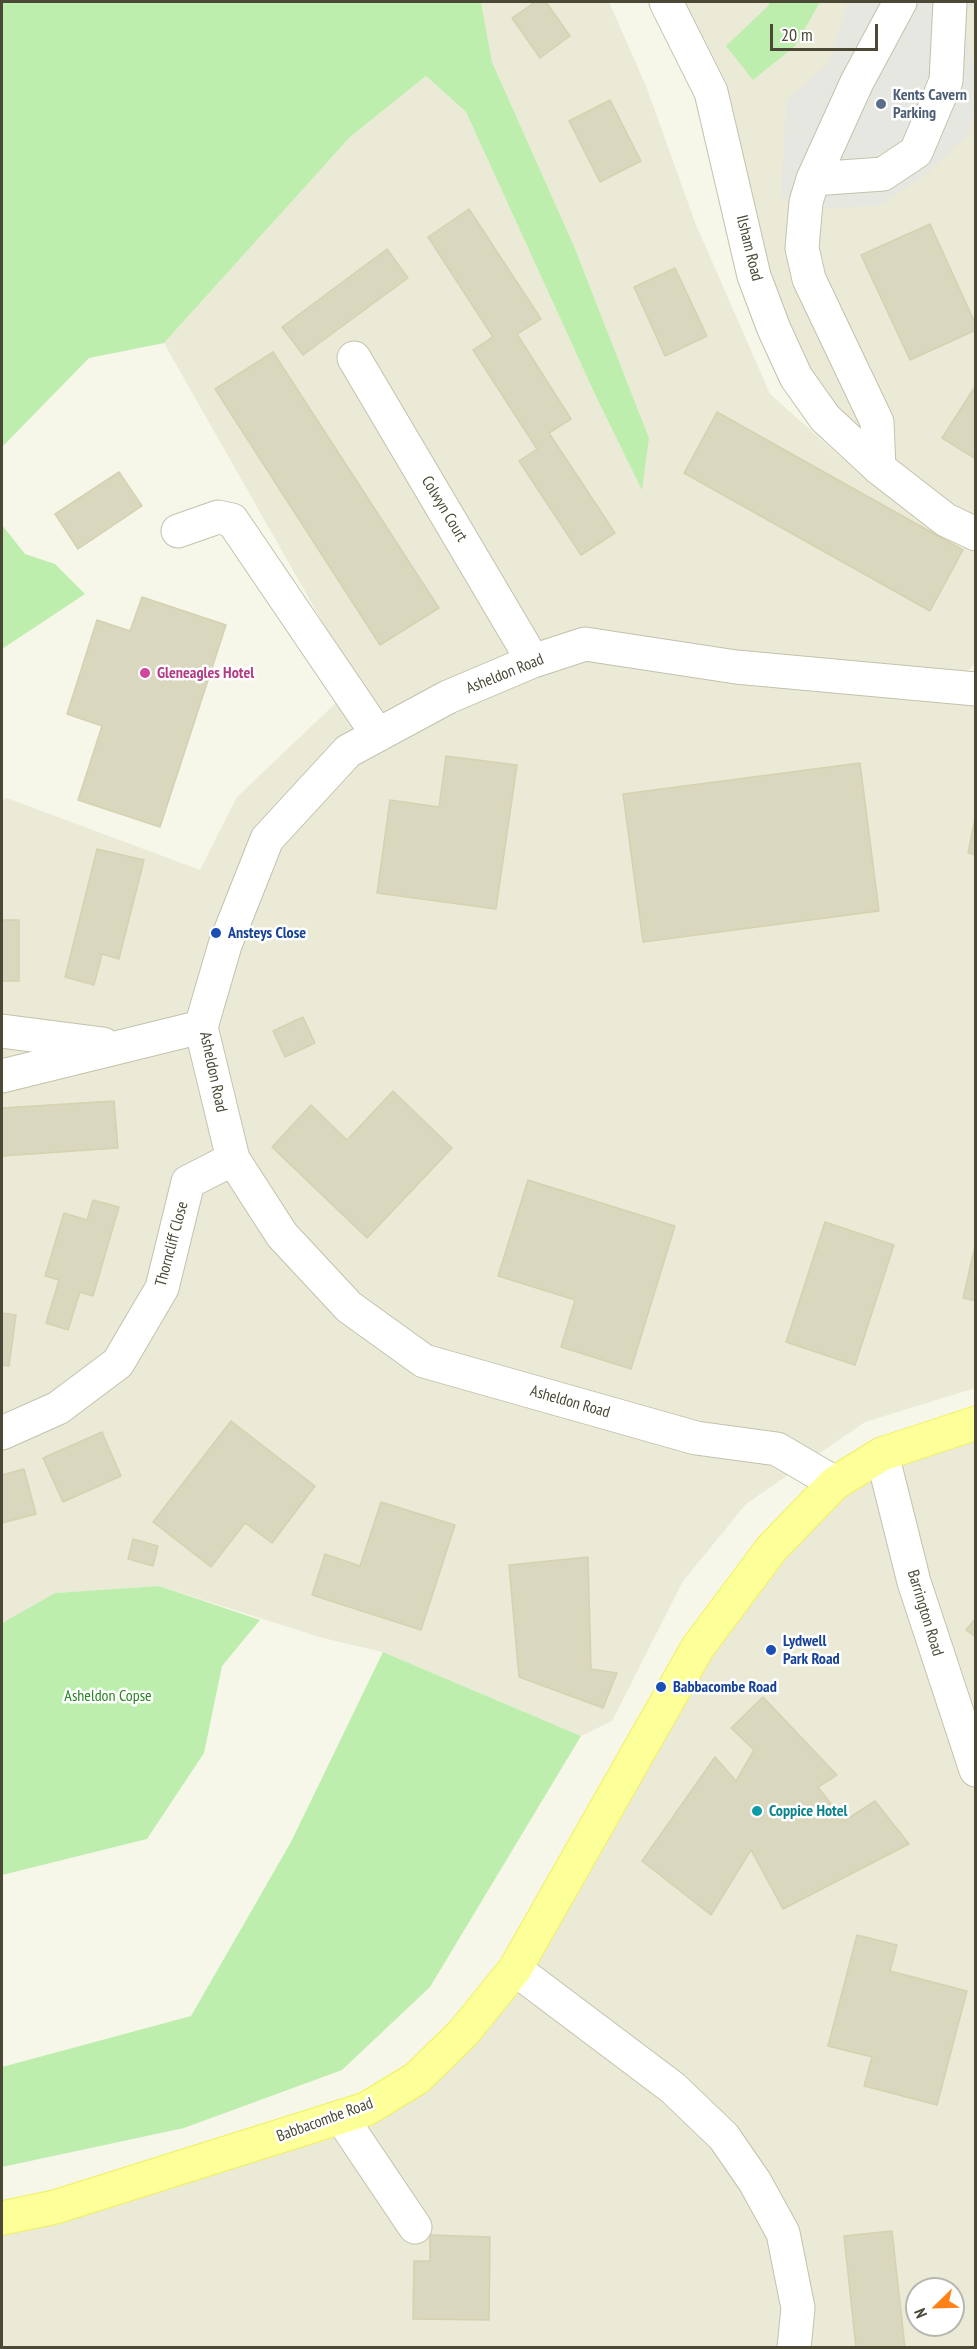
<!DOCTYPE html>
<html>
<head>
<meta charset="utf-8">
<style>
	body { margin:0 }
	#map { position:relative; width:977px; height:2349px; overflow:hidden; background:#f6f6e9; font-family:"PT Sans Narrow",sans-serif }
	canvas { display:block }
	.frame { position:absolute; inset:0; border:3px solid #4b4936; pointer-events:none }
	.north { position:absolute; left:905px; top:2277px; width:60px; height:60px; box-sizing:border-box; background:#fff; border:2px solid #b7b6af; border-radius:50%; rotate:247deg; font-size:16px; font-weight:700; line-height:24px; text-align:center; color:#4b4936 }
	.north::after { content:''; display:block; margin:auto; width:21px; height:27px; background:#ff8117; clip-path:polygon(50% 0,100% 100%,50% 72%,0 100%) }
	.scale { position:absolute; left:770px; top:24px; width:108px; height:27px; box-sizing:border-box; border:3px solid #4b4936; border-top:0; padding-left:8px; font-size:18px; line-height:21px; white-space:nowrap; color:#4b4936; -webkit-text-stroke:4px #fff; paint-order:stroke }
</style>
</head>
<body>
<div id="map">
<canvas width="977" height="2349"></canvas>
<div class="frame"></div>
<div class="north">N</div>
<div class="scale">20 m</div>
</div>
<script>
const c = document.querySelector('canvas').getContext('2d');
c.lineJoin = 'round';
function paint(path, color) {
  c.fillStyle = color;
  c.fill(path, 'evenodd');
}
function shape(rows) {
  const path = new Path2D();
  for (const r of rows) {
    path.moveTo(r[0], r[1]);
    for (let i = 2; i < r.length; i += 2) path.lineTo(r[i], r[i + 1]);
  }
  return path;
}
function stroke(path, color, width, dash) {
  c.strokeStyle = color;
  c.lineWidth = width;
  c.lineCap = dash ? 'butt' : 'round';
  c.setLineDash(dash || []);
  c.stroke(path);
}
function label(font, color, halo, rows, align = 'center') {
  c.font = font + ' "PT Sans Narrow",sans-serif';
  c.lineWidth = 5;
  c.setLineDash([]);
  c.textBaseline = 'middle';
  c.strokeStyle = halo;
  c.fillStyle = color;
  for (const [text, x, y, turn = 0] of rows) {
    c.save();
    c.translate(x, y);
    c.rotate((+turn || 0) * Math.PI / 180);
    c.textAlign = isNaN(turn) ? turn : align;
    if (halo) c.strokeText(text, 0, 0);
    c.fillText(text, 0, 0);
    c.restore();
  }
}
const residential = shape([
	[481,2,609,2,646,86,696,225,770,394,861,475,975,552,975,663,948,693,976,695,975,1388,865,1422,746,1504,683,1581,612,1721,581,1736,383,1652,323,1638,159,1586,55,1593,2,1623,2,800,7,798,200,870,237,797,357,683,164,343,350,137,426,76,466,112,592,388,649,438,574,246,492,62],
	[666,2,975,2,975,534,825,418],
	[975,1423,975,2347,2,2348,2,2218,313,2126,464,2032,636,1754,835,1483],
	[917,2289,953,2289,953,2325,917,2325]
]);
const green = shape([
	[2,2,481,2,492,62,574,246,649,438,642,490,592,388,466,112,426,76,350,137,164,343,89,358,2,447],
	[770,2,820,2,795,46,753,80,726,46,768,6],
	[2,525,25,554,55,564,85,594,2,649],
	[159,1586,260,1620,222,1666,204,1753,147,1839,2,1875,2,1623,55,1593],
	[383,1652,581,1736,430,1987,342,2070,184,2128,2,2167,2,2067,191,2016,291,1842]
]);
const parking = shape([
	[847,2,973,2,963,21,975,70,975,108,969,134,924,176,877,206,828,208,781,198,786,101,829,62]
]);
const building = shape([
	[535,2,546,2,570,36,540,58,512,18,535,2],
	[610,100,641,161,600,182,569,121,610,100],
	[469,209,541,319,517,334,571,419,549,433,615,533,581,555,519,461,537,449,473,350,493,337,428,237,469,209],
	[930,224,976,325,976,330,910,360,861,255,930,224],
	[387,249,408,278,303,355,282,327,387,249],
	[675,268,707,336,665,356,634,287,675,268],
	[273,352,439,608,380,645,215,389,273,352],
	[976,385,976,459,942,438,976,385],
	[717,412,963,550,930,611,684,473,717,412],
	[119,472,142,506,78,549,55,514,119,472],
	[142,597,226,625,160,827,78,800,102,726,67,714,97,620,130,631,142,597],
	[446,756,517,765,496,909,377,893,390,800,439,807,446,756],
	[860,763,879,911,643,942,623,794,860,763],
	[976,814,976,855,968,853,976,814],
	[97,849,144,860,119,959,102,954,94,985,65,977,97,849],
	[2,920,19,920,19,981,2,981,2,920],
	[303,1017,315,1043,285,1057,273,1031,303,1017],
	[393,1091,452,1148,367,1238,272,1147,311,1105,347,1140,393,1091],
	[114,1101,118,1148,2,1156,2,1108,114,1101],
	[528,1180,675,1226,631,1369,561,1347,575,1300,498,1276,528,1180],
	[93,1200,119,1207,93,1296,80,1292,68,1330,46,1323,59,1280,45,1276,64,1213,87,1220,93,1200],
	[825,1222,894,1245,855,1365,786,1342,825,1222],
	[976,1242,976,1301,963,1298,976,1242],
	[2,1313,16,1315,9,1366,2,1365,2,1313],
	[231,1421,315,1486,272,1543,245,1523,211,1567,153,1522,231,1421],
	[102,1432,121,1476,63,1502,43,1458,102,1432],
	[24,1469,36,1514,2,1523,2,1475,24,1469],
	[381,1502,455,1525,421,1630,312,1595,325,1554,360,1566,381,1502],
	[133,1539,158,1546,153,1566,128,1559,133,1539],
	[588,1557,591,1669,617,1673,603,1708,519,1677,509,1565,588,1557],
	[976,1618,976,1637,966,1630,976,1618],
	[763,1697,837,1775,818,1787,844,1821,875,1801,909,1844,783,1909,751,1850,711,1915,642,1861,715,1757,736,1781,754,1750,731,1728,763,1697],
	[857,1935,897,1945,890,1971,967,1991,937,2105,864,2086,872,2057,828,2046,857,1935],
	[892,2231,905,2348,856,2348,844,2236,892,2231],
	[430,2235,490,2237,489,2320,413,2319,414,2261,430,2261,430,2235]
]);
const minor = shape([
	[666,2,711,92,754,276,774,329,796,377,825,418,879,468,946,520,976,534],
	[813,179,883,174,916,152,946,81,950,2],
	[354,358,533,661],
	[879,468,877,422,809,279,802,248,806,202,813,179,857,82,900,2],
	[178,531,218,517,232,520,378,735],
	[2,1031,103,1044],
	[2,1076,201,1027],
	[2,1433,58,1408,118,1363,162,1288,188,1182,233,1159],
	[882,1454,914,1582,976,1770],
	[835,1483,777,1449,696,1438,424,1361,349,1307,282,1235,233,1159,201,1027,225,945,267,839,348,751,448,697,533,661,585,644,736,667,976,689],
	[515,1969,673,2088,724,2137,755,2182,783,2233,798,2308,794,2348],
	[341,2117,415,2227]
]);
const major = shape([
	[2,2218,55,2207,366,2109,417,2078,464,2032,515,1969,698,1647,772,1548,835,1483,882,1454,976,1423]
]);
const markers = [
	[881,104,6,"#5c6f8a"],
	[145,673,6,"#d1479c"],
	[216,933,6,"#1a4fb4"],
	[771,1650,6,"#1a4fb4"],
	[661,1687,6,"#1a4fb4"],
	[757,1811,6,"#0f9aa8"]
];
const serviceNames = [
	["Kents Cavern",893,95],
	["Parking",893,113]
];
const streetNames = [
	["Ilsham Road",749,248,76],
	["Colwyn Court",444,509,59],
	["Asheldon Road",505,674,-22],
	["Asheldon Road",213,1072,78],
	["Thorncliff Close",172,1244,-75],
	["Asheldon Road",570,1402,16],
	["Barrington Road",925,1613,73],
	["Babbacombe Road",325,2120,-20]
];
const hotelNames = [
	["Gleneagles Hotel",157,673]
];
const transitNames = [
	["Ansteys Close",228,933],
	["Lydwell",783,1641],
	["Park Road",783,1659],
	["Babbacombe Road",673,1687]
];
const parkNames = [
	["Asheldon Copse",108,1696]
];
const cultureNames = [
	["Coppice Hotel",769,1811]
];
paint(residential, '#ebead7');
paint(green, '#beeeae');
paint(parking, '#e7e7e1');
paint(building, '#d9d7bd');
stroke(building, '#d5d2b0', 1.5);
stroke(minor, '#c3c2ab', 35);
stroke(major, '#f0f15d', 35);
stroke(minor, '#fff', 33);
stroke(major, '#fdff99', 33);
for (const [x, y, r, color] of markers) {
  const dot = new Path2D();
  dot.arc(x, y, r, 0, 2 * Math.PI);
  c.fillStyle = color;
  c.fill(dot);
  stroke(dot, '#fff', 2);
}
label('bold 16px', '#4e5e75', '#fff', serviceNames, 'left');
label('16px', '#4b4936', '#fff', streetNames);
label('bold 16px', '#b23c85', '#fff', hotelNames, 'left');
label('bold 16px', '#164399', '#fff', transitNames, 'left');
label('16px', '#298422', '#fff', parkNames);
label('bold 16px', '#0d838f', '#fff', cultureNames, 'left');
</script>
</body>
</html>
